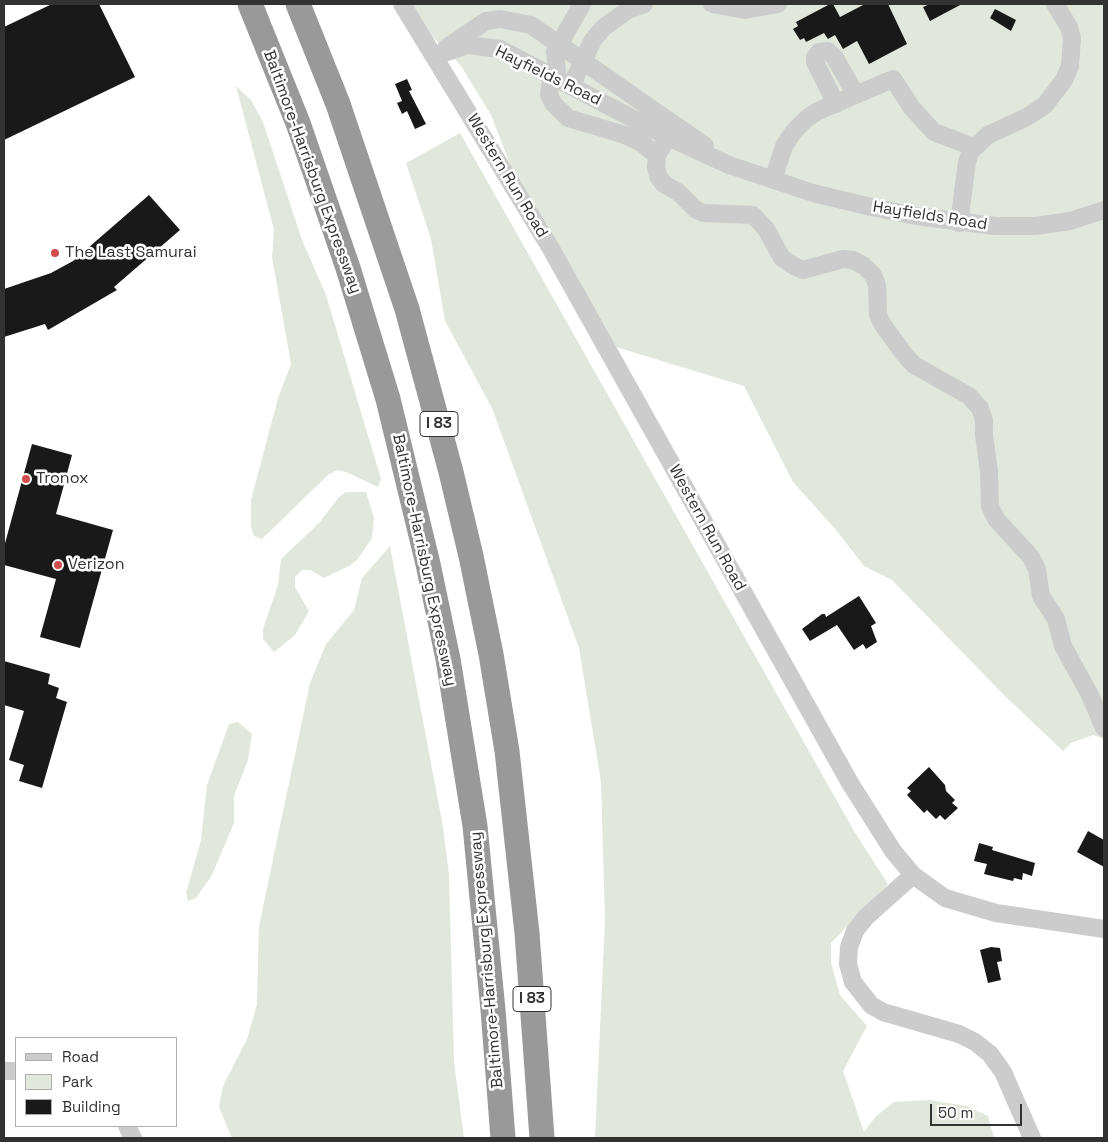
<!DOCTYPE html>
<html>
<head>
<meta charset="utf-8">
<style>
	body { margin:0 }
	#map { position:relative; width:1108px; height:1142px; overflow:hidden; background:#fff; font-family:"Space Grotesk",sans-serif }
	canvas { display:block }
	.frame { position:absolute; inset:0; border:5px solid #323232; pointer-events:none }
	.legend { position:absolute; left:15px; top:1037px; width:162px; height:90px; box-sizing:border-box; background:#fff; border:1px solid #adadad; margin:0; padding:6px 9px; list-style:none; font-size:15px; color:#323232 }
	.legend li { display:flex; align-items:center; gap:10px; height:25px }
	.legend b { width:25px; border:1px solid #adadad }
	.scale { position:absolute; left:930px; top:1104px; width:92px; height:22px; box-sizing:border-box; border:2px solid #323232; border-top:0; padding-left:6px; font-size:15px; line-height:18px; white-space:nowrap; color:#323232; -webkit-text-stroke:4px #fff; paint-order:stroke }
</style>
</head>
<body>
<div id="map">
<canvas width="1108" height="1142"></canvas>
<div class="frame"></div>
<ul class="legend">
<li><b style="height:6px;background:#ccc"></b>Road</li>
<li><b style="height:14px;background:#e1e7dc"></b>Park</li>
<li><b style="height:14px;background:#191919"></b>Building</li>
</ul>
<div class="scale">50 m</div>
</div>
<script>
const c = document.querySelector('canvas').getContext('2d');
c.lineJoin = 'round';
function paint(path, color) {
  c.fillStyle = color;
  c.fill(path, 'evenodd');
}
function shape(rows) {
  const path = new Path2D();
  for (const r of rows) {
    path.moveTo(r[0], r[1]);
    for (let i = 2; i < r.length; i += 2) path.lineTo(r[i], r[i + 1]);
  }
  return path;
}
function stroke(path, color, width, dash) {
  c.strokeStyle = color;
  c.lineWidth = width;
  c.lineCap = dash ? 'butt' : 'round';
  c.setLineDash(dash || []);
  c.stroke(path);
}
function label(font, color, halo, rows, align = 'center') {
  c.font = font + ' "Space Grotesk",sans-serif';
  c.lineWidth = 5;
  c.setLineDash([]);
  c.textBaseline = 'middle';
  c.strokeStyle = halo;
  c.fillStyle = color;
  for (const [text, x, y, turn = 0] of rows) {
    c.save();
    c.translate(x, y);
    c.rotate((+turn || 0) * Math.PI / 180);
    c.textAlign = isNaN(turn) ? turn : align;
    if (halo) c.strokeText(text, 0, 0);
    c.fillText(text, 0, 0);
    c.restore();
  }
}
const green = shape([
	[412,4,1104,4,1104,739,1093,735,1071,743,1063,751,1004,695,892,580,864,566,836,530,793,482,744,386,616,347,515,177,491,115,461,66,430,34],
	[236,86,251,100,263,122,302,240,326,295,381,479,378,487,346,472,338,470,329,474,262,539,254,536,251,527,251,500,278,398,291,364,272,257,274,230],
	[460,133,854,831,888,884,831,943,831,963,840,995,867,1026,843,1071,864,1132,876,1116,894,1102,929,1100,967,1106,988,1116,994,1138,595,1138,605,920,601,782,579,648,492,408,445,321,431,239,406,163],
	[346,492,366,492,374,518,372,538,357,560,349,566,324,578,310,570,302,570,295,577,295,587,309,611,295,635,274,652,263,639,263,629,278,585,281,559,320,522,339,497],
	[390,546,443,827,449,875,454,1062,464,1138,232,1138,219,1107,223,1086,247,1039,257,1004,259,926,310,683,326,644,354,610,362,578],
	[238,722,252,734,248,760,234,796,234,823,212,875,196,898,188,901,186,893,201,840,207,785,229,724]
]);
const building = shape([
	[52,4,99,4,135,77,4,140,4,27],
	[830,4,833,4,840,17,865,4,888,4,907,44,869,64,857,41,843,49,835,35,828,39,824,33,806,42,804,38,800,40,793,29,798,26,796,22],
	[930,4,962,4,930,21,923,7],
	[995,9,1016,20,1011,31,990,18],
	[407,79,412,90,409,91,426,124,415,129,407,111,402,114,397,103,402,101,395,84],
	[149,195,180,230,114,287,117,290,48,330,45,324,4,337,4,289,51,273,73,261],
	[32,444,72,455,56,514,113,530,80,648,40,637,56,579,4,565,4,547],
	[859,596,876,623,871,626,877,642,866,649,863,644,854,650,837,625,810,641,802,629,822,614,825,614,826,617],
	[4,661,50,674,48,684,59,688,56,698,67,702,42,788,19,781,24,765,9,760,24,711,4,705],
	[929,767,945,785,946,791,955,800,952,803,958,808,945,820,940,815,936,819,927,810,924,813,907,795,911,791,907,788],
	[1088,831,1104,840,1104,867,1077,852],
	[979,843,993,847,992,850,1035,863,1032,876,1023,873,1022,880,1014,878,1013,881,984,874,987,864,974,861],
	[991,947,1000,948,1002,961,997,962,1001,980,988,983,980,950]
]);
const minor = shape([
	[402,4,550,247,850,783,893,851,913,875,945,898,996,913,1104,929],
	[582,4,555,52,557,70,550,86,549,95,553,103,568,118,625,135,640,142,657,155],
	[712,4,745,10,778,4],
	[446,48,486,21,500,19,531,25,705,146],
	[435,56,468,45,500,49,668,137,729,165,813,193,871,207,916,216,995,226,1035,226,1070,221,1104,210],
	[571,86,593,40,603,28,628,10,644,4],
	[836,104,815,62,815,57,819,52,828,51,835,58,856,95],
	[668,137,657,155,656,167,658,176,664,184,678,192,695,209,703,213,753,215,766,229,782,258,794,266,803,270,843,259,853,260,864,266,873,275,877,285,878,315,883,325,904,354,914,365,969,396,980,408,984,420,984,435,989,472,990,506,996,519,1031,557,1037,569,1041,596,1056,619,1063,646,1090,695,1104,728],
	[773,180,784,146,794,131,806,119,818,111,893,79,912,108,934,132,974,147],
	[959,223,967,162,971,151,988,135,1027,117,1045,105,1064,80,1070,66,1072,38,1069,27,1055,4],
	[913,875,866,917,855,931,849,947,848,964,853,982,871,1005,883,1012,959,1034,975,1042,990,1054,1003,1072,1032,1138],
	[4,1071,16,1071],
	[127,1126,133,1138]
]);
const highway = shape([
	[250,4,298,123,348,268,388,399,428,564,448,659,475,826,493,1010,503,1138],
	[298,4,338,104,407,309,451,472,471,556,491,654,507,751,527,933,542,1138]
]);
const markers = [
	[55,253,5,"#d14c4d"],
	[26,479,5,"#d14c4d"],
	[58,565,5,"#d14c4d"]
];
const shields = [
	[439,424,38],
	[532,999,38]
];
const shieldNames = [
	["I 83",439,424],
	["I 83",532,999]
];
const streetNames = [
	["Hayfields Road",548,76,26],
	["Baltimore-Harrisburg Expressway",312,172,70],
	["Western Run Road",507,176,59],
	["Hayfields Road",930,216,9],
	["Western Run Road",707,528,61],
	["Baltimore-Harrisburg Expressway",424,560,78],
	["Baltimore-Harrisburg Expressway",487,960,-95]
];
const poiNames = [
	["The Last Samurai",65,253],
	["Tronox",36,479],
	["Verizon",68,565]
];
paint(green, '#e1e7dc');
paint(building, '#191919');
stroke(minor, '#ccc', 18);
stroke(highway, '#999', 25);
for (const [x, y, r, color] of markers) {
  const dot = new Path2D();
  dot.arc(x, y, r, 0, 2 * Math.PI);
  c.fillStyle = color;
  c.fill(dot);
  stroke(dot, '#fff', 2);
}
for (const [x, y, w] of shields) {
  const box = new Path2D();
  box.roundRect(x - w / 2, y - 12.5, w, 25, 4);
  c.fillStyle = '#fff';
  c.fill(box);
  stroke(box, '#323232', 1);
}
label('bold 15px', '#323232', null, shieldNames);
label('16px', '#323232', '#fff', streetNames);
label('16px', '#323232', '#fff', poiNames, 'left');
</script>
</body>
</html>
